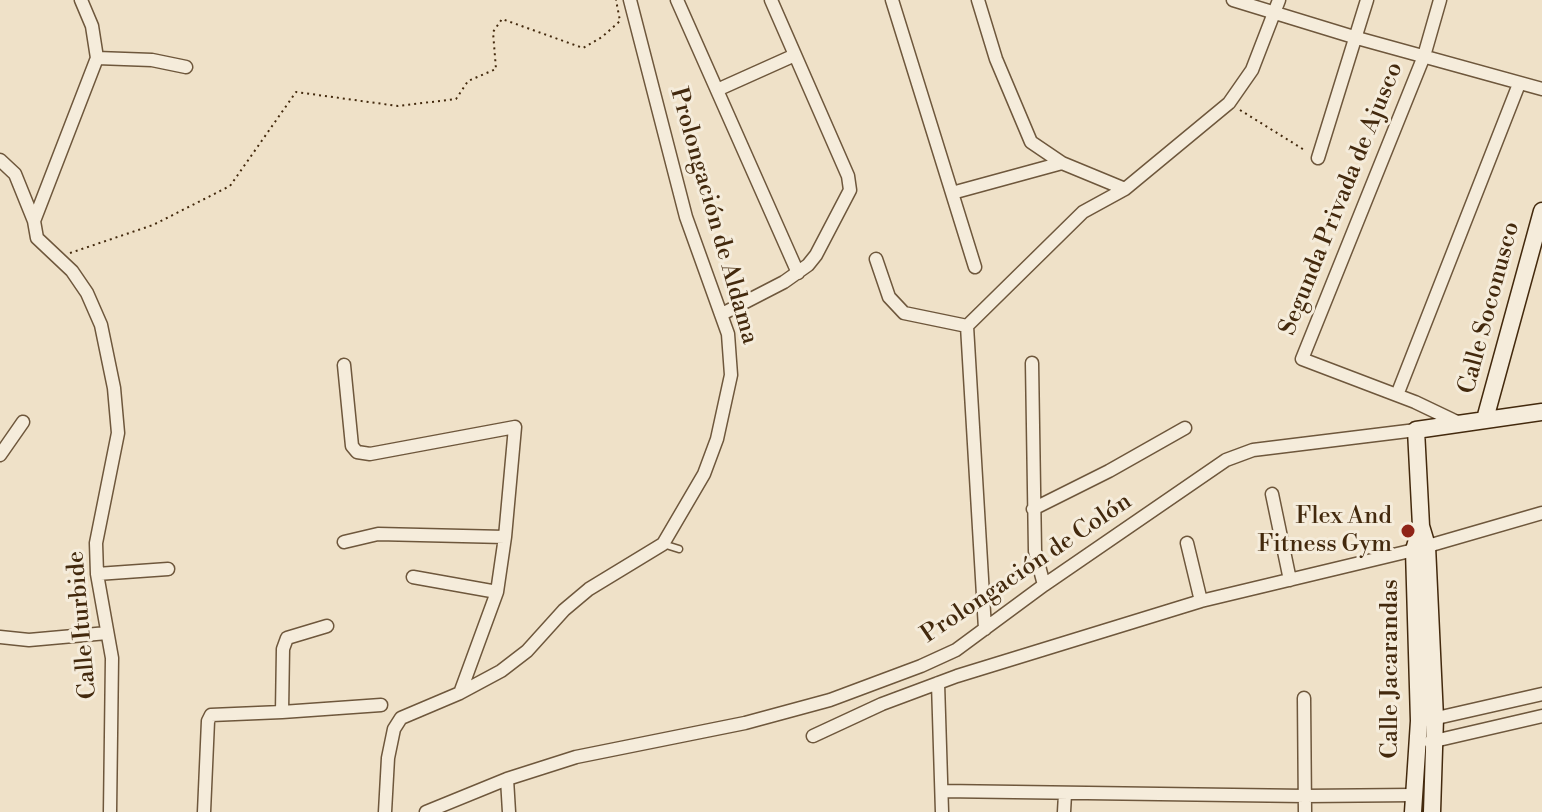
<!DOCTYPE html>
<html>
<head>
<meta charset="utf-8">
<style>
	body { margin:0 }
	canvas { display:block; background:#efe1c8 }
</style>
</head>
<body>
<canvas width="1542" height="812"></canvas>
<script>
const c = document.querySelector('canvas').getContext('2d');
c.lineJoin = 'round';
function shape(rows) {
  const path = new Path2D();
  for (const r of rows) {
    path.moveTo(r[0], r[1]);
    for (let i = 2; i < r.length; i += 2) path.lineTo(r[i], r[i + 1]);
  }
  return path;
}
function stroke(path, color, width, dash) {
  c.strokeStyle = color;
  c.lineWidth = width;
  c.lineCap = dash ? 'butt' : 'round';
  c.setLineDash(dash || []);
  c.stroke(path);
}
function label(font, color, halo, rows, align = 'center') {
  c.font = font + ' "Libre Bodoni",serif';
  c.lineWidth = 6;
  c.setLineDash([]);
  c.textBaseline = 'middle';
  c.strokeStyle = halo;
  c.fillStyle = color;
  for (const [text, x, y, turn = 0] of rows) {
    c.save();
    c.translate(x, y);
    c.rotate((+turn || 0) * Math.PI / 180);
    c.textAlign = isNaN(turn) ? turn : align;
    if (halo) c.strokeText(text, 0, 0);
    c.fillText(text, 0, 0);
    c.restore();
  }
}
const path = shape([
	[1240,110,1306,151],
	[70,253,153,225,230,186,296,92,398,106,456,99,468,81,496,69,493,32,502,19,583,48,602,37,620,21,616,0]
]);
const service = shape([
	[663,544,679,549]
]);
const minor = shape([
	[677,0,798,273],
	[892,0,975,267],
	[978,0,996,59,1031,142,1062,163,1125,189],
	[1233,0,1357,38,1542,89],
	[1440,0,1424,56,1302,359,1415,402,1459,423],
	[97,58,152,60,186,67],
	[717,90,795,55],
	[1318,158,1367,0],
	[0,160,15,174,34,221,37,238,72,271,87,293,101,325,114,388,118,433,96,543,97,574,112,658,110,812],
	[952,193,1062,163],
	[34,221,97,58,92,26,81,0],
	[876,259,889,297,904,313,967,326],
	[722,314,784,282,808,265,816,255,850,190,848,176,771,0],
	[967,326,1083,212,1125,189,1229,103,1252,70,1279,0],
	[967,326,985,629],
	[1032,363,1035,551,1044,585],
	[344,365,352,446,357,452,370,454,515,427,505,537,497,592,460,693],
	[1397,395,1519,84],
	[0,455,23,422],
	[1272,494,1290,580],
	[1033,509,1109,471,1185,428],
	[344,542,378,534,505,537],
	[1187,543,1201,601],
	[97,574,168,569],
	[413,577,497,592],
	[327,626,287,638,283,649,282,712,381,705],
	[0,637,29,640,107,633],
	[938,683,942,812],
	[1304,698,1305,812],
	[1428,720,1542,694],
	[813,736,882,704,957,676,1201,601,1414,550,1542,513],
	[1430,742,1542,716],
	[507,779,509,812],
	[942,791,1305,796,1414,795],
	[204,812,208,721,211,715,282,712],
	[385,812,388,758,394,729,401,718,460,693,501,671,527,651,564,610,589,589,663,544,704,474,717,439,731,375,728,334,686,217,630,0],
	[426,812,507,779,576,757,745,723,830,700,921,666,956,650,1044,585,1226,460,1253,450,1416,430],
	[1064,812,1065,794]
]);
const secondary = shape([
	[1485,419,1542,211],
	[1413,812,1419,721,1414,550,1421,526],
	[1432,812,1435,718,1427,546,1421,526,1416,430,1542,412]
]);
const markers = [
	[1408,531,8,"#8f2418"]
];
const streetNames = [
	["Segunda Privada de Ajusco",1342,199,-68],
	["Prolongación de Aldama",713,216,74],
	["Calle Soconusco",1490,308,-75],
	["Prolongación de Colón",1027,569,-34],
	["Calle Iturbide",83,625,-95],
	["Calle Jacarandas",1391,669,-90]
];
const poiNames = [
	["Flex And",1392,517],
	["Fitness Gym",1392,545]
];
stroke(service, '#6e573c', 9);
stroke(minor, '#6e573c', 15);
stroke(secondary, '#43290d', 19);
stroke(path, '#43290d', 2, [2, 4]);
stroke(service, '#f5ecdb', 6);
stroke(minor, '#f5ecdb', 12);
stroke(secondary, '#f5ecdb', 16);
for (const [x, y, r, color] of markers) {
  const dot = new Path2D();
  dot.arc(x, y, r, 0, 2 * Math.PI);
  c.fillStyle = color;
  c.fill(dot);
  stroke(dot, '#f5ecdb', 3);
}
label('24px', '#43290d', '#f5ecdb', streetNames);
label('24px', '#43290d', '#f5ecdb', poiNames, 'right');
</script>
</body>
</html>
